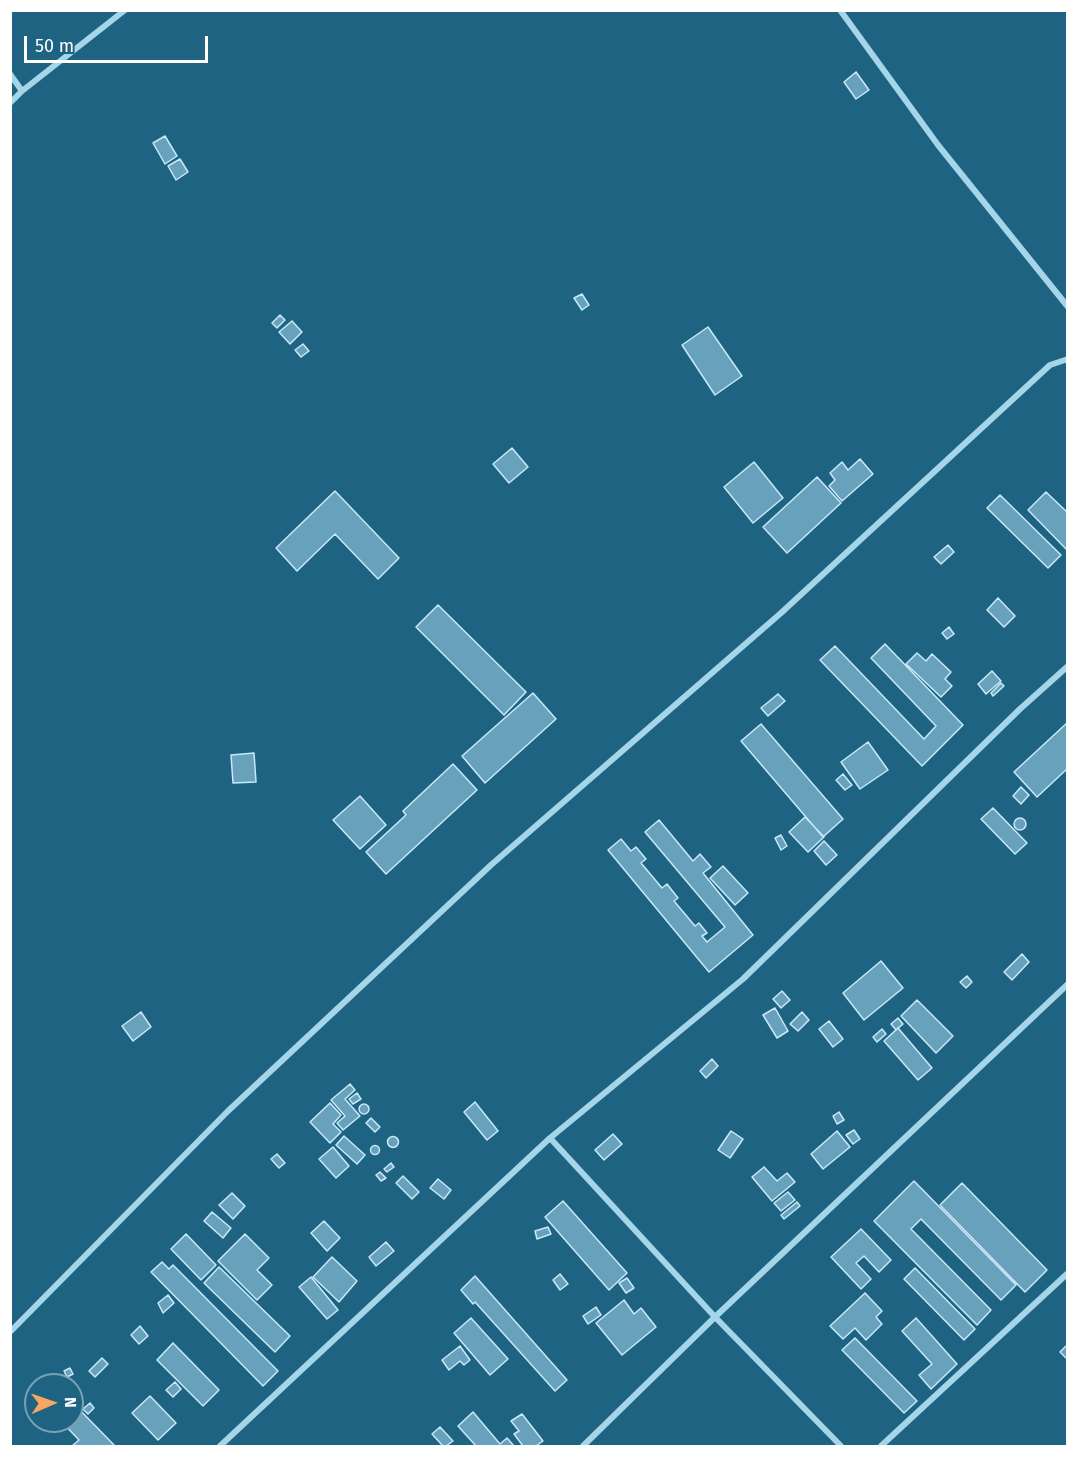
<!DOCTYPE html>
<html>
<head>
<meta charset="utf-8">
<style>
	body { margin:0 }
	#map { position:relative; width:1078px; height:1457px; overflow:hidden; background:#1e6382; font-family:"Fira Sans",sans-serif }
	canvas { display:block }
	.frame { position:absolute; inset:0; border:12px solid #fff; pointer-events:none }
	.north { position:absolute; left:24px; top:1373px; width:60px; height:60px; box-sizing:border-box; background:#1e6382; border:2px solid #78a1b4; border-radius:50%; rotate:88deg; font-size:16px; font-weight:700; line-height:24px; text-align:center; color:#fff }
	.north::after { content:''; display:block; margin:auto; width:21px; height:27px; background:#f8a762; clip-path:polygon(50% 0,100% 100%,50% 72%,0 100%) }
	.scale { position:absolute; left:24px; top:36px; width:184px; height:27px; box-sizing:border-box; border:3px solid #fff; border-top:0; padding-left:8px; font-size:18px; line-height:21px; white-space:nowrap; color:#fff; -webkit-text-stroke:4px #1e6382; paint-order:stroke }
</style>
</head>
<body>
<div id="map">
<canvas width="1078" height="1457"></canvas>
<div class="frame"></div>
<div class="north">N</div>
<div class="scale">50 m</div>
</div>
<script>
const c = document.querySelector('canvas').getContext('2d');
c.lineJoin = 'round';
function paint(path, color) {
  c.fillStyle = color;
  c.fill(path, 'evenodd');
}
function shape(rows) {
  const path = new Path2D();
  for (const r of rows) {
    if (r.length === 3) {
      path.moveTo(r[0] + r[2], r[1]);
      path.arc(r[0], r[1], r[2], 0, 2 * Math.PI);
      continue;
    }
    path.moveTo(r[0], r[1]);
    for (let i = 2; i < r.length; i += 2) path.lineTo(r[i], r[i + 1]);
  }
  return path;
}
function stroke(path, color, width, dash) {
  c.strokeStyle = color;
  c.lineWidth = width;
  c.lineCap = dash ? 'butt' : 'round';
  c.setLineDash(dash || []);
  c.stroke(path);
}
const building = shape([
	[856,72,869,90,856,99,844,82,856,72],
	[165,136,177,156,165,164,153,143,165,136],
	[180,159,188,172,176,180,168,166,180,159],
	[582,294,589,305,582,310,574,298,582,294],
	[280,315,285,320,277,328,272,323,280,315],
	[292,321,302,332,290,344,279,332,292,321],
	[708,327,742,376,715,395,682,345,708,327],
	[303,344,309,351,301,357,295,350,303,344],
	[512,448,528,467,509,483,493,464,512,448],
	[860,459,873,474,842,501,829,486,835,480,830,473,842,462,848,470,860,459],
	[754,462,783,498,753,523,724,487,754,462],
	[817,477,841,503,787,553,763,527,817,477],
	[335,491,399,558,378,579,335,534,297,571,276,548,335,491],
	[1046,492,1068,513,1068,551,1028,510,1046,492],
	[1000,495,1061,555,1048,568,987,508,1000,495],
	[948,545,954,552,941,564,934,557,948,545],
	[998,598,1015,616,1004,627,987,610,998,598],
	[438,605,526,692,504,715,416,627,438,605],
	[949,627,954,634,947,639,942,633,949,627],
	[885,644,963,725,922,766,820,660,835,646,924,739,936,726,871,658,885,644],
	[917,653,926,661,932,654,951,672,945,679,952,686,941,697,906,664,917,653],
	[992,671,1001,681,986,694,978,684,992,671],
	[1001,683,1004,686,993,696,991,693,1001,683],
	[533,693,556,719,485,783,462,756,533,693],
	[778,694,785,701,768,716,761,708,778,694],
	[1068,722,1068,768,1037,797,1014,772,1068,722],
	[761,724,843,819,823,837,741,741,761,724],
	[868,742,888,770,860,789,841,762,868,742],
	[254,753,256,782,233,783,231,755,254,753],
	[453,764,477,790,386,874,366,852,406,815,403,811,453,764],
	[843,774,852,785,845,790,836,780,843,774],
	[1021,787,1029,795,1021,804,1013,796,1021,787],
	[360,796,386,825,360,849,333,820,360,796],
	[993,808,1027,843,1015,854,981,819,993,808],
	[805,817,824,837,808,852,789,832,805,817],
	[1020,824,6],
	[659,820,693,861,700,854,711,867,703,873,753,935,709,972,608,850,621,839,631,851,636,847,646,859,641,863,662,888,667,884,678,898,674,901,695,926,699,923,707,933,702,936,707,942,725,927,645,832,659,820],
	[781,835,787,846,781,850,775,838,781,835],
	[824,841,837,855,826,865,814,851,824,841],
	[723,866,748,893,735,905,710,878,723,866],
	[1022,954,1029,962,1012,980,1004,972,1022,954],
	[881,961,903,988,864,1020,843,993,881,961],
	[967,976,972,982,966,988,960,982,967,976],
	[782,991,790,1000,781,1008,773,999,782,991],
	[917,1000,953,1036,936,1053,901,1016,917,1000],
	[775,1008,788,1031,777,1038,763,1015,775,1008],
	[141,1012,151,1027,133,1041,122,1026,141,1012],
	[802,1012,809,1020,798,1031,790,1024,802,1012],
	[898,1018,903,1024,896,1030,891,1024,898,1018],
	[829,1021,843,1039,833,1047,819,1029,829,1021],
	[898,1028,932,1068,918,1080,884,1041,898,1028],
	[882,1029,886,1034,877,1042,873,1037,882,1029],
	[712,1059,718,1066,706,1078,700,1071,712,1059],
	[350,1084,355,1090,345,1099,360,1116,343,1130,337,1123,345,1116,331,1100,350,1084],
	[357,1093,361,1099,353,1104,349,1099,357,1093],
	[475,1102,498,1131,487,1140,464,1112,475,1102],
	[330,1103,341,1115,333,1124,341,1132,330,1143,310,1122,330,1103],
	[364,1109,5],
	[839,1112,844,1120,837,1124,833,1116,839,1112],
	[371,1118,380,1127,375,1132,366,1123,371,1118],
	[854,1130,860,1139,853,1144,846,1135,854,1130],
	[731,1131,743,1139,730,1158,718,1150,731,1131],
	[837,1131,850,1147,823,1169,811,1154,837,1131],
	[613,1134,622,1144,604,1160,595,1150,613,1134],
	[344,1136,365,1155,357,1164,336,1145,344,1136],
	[393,1142,5.5],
	[375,1150,4.5],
	[333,1147,349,1166,336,1178,319,1159,333,1147],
	[277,1154,285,1163,279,1168,271,1159,277,1154],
	[391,1163,394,1167,387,1172,384,1169,391,1163],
	[764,1167,777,1181,787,1173,795,1182,772,1201,752,1177,764,1167],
	[380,1172,386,1178,381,1181,376,1175,380,1172],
	[403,1176,419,1192,412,1199,396,1183,403,1176],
	[438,1179,451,1190,444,1199,430,1188,438,1179],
	[914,1181,1016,1285,1001,1300,921,1219,911,1229,991,1310,977,1325,874,1221,914,1181],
	[962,1183,1047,1270,1025,1292,940,1205,962,1183],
	[788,1192,795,1200,781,1211,774,1203,788,1192],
	[232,1193,245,1206,233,1219,219,1205,232,1193],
	[563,1201,627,1273,609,1290,545,1217,563,1201],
	[797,1202,800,1206,784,1219,781,1215,797,1202],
	[212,1212,231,1228,223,1238,204,1221,212,1212],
	[324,1221,340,1238,327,1251,311,1233,324,1221],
	[548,1227,551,1234,537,1239,535,1231,548,1227],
	[861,1229,891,1260,879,1272,864,1256,856,1263,871,1279,861,1289,831,1257,861,1229],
	[186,1234,216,1265,201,1280,171,1249,186,1234],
	[245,1234,269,1258,257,1270,272,1285,257,1300,218,1261,245,1234],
	[386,1242,394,1251,376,1266,369,1257,386,1242],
	[332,1257,357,1281,339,1302,313,1277,332,1257],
	[162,1262,169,1269,173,1265,278,1371,263,1386,151,1272,162,1262],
	[219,1267,290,1336,275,1352,204,1283,219,1267],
	[915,1268,975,1329,964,1340,904,1279,915,1268],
	[560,1274,568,1284,560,1290,553,1280,560,1274],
	[475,1276,567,1380,555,1391,475,1302,473,1304,461,1290,475,1276],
	[311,1277,338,1310,327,1319,299,1287,311,1277],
	[627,1278,634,1288,626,1293,619,1283,627,1278],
	[865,1293,882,1311,876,1317,882,1324,866,1340,855,1328,843,1339,830,1326,865,1293],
	[168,1295,174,1303,163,1313,158,1303,168,1295],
	[624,1300,634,1314,641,1308,656,1327,622,1355,596,1323,624,1300],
	[596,1307,601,1315,588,1324,583,1316,596,1307],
	[471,1318,508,1359,490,1375,454,1333,471,1318],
	[916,1318,957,1364,931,1389,919,1375,932,1364,902,1331,916,1318],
	[140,1326,148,1336,139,1344,131,1335,140,1326],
	[855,1338,917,1401,904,1413,842,1350,855,1338],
	[173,1343,219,1390,203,1406,157,1360,173,1343],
	[1068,1344,1068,1360,1060,1352,1068,1344],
	[460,1346,470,1360,464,1365,460,1361,449,1370,442,1360,460,1346],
	[102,1358,108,1364,95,1377,89,1371,102,1358],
	[70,1368,73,1374,67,1377,64,1371,70,1368],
	[175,1382,181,1389,173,1397,166,1390,175,1382],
	[150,1396,176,1423,158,1440,132,1413,150,1396],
	[72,1402,115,1446,72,1446,79,1440,61,1421,72,1421,72,1402],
	[90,1403,94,1408,88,1414,83,1409,90,1403],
	[473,1412,500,1444,507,1438,514,1446,476,1446,458,1426,473,1412],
	[522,1414,543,1441,536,1446,523,1446,514,1434,519,1431,511,1421,522,1414],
	[440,1427,453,1441,446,1446,443,1446,432,1434,440,1427]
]);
const street = shape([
	[840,10,938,145,1068,307],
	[10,74,22,91],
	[10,103,22,91,125,10],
	[550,1138,715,1317,841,1446],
	[10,1332,228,1111,491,865,781,613,1050,365,1068,359],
	[220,1446,550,1138,743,979,1020,709,1068,666],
	[583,1446,715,1317,1068,984],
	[881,1446,1068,1273]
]);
paint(building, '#68a1bb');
stroke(building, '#c8e9f7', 1.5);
stroke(street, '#a4d5e9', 6);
</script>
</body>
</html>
